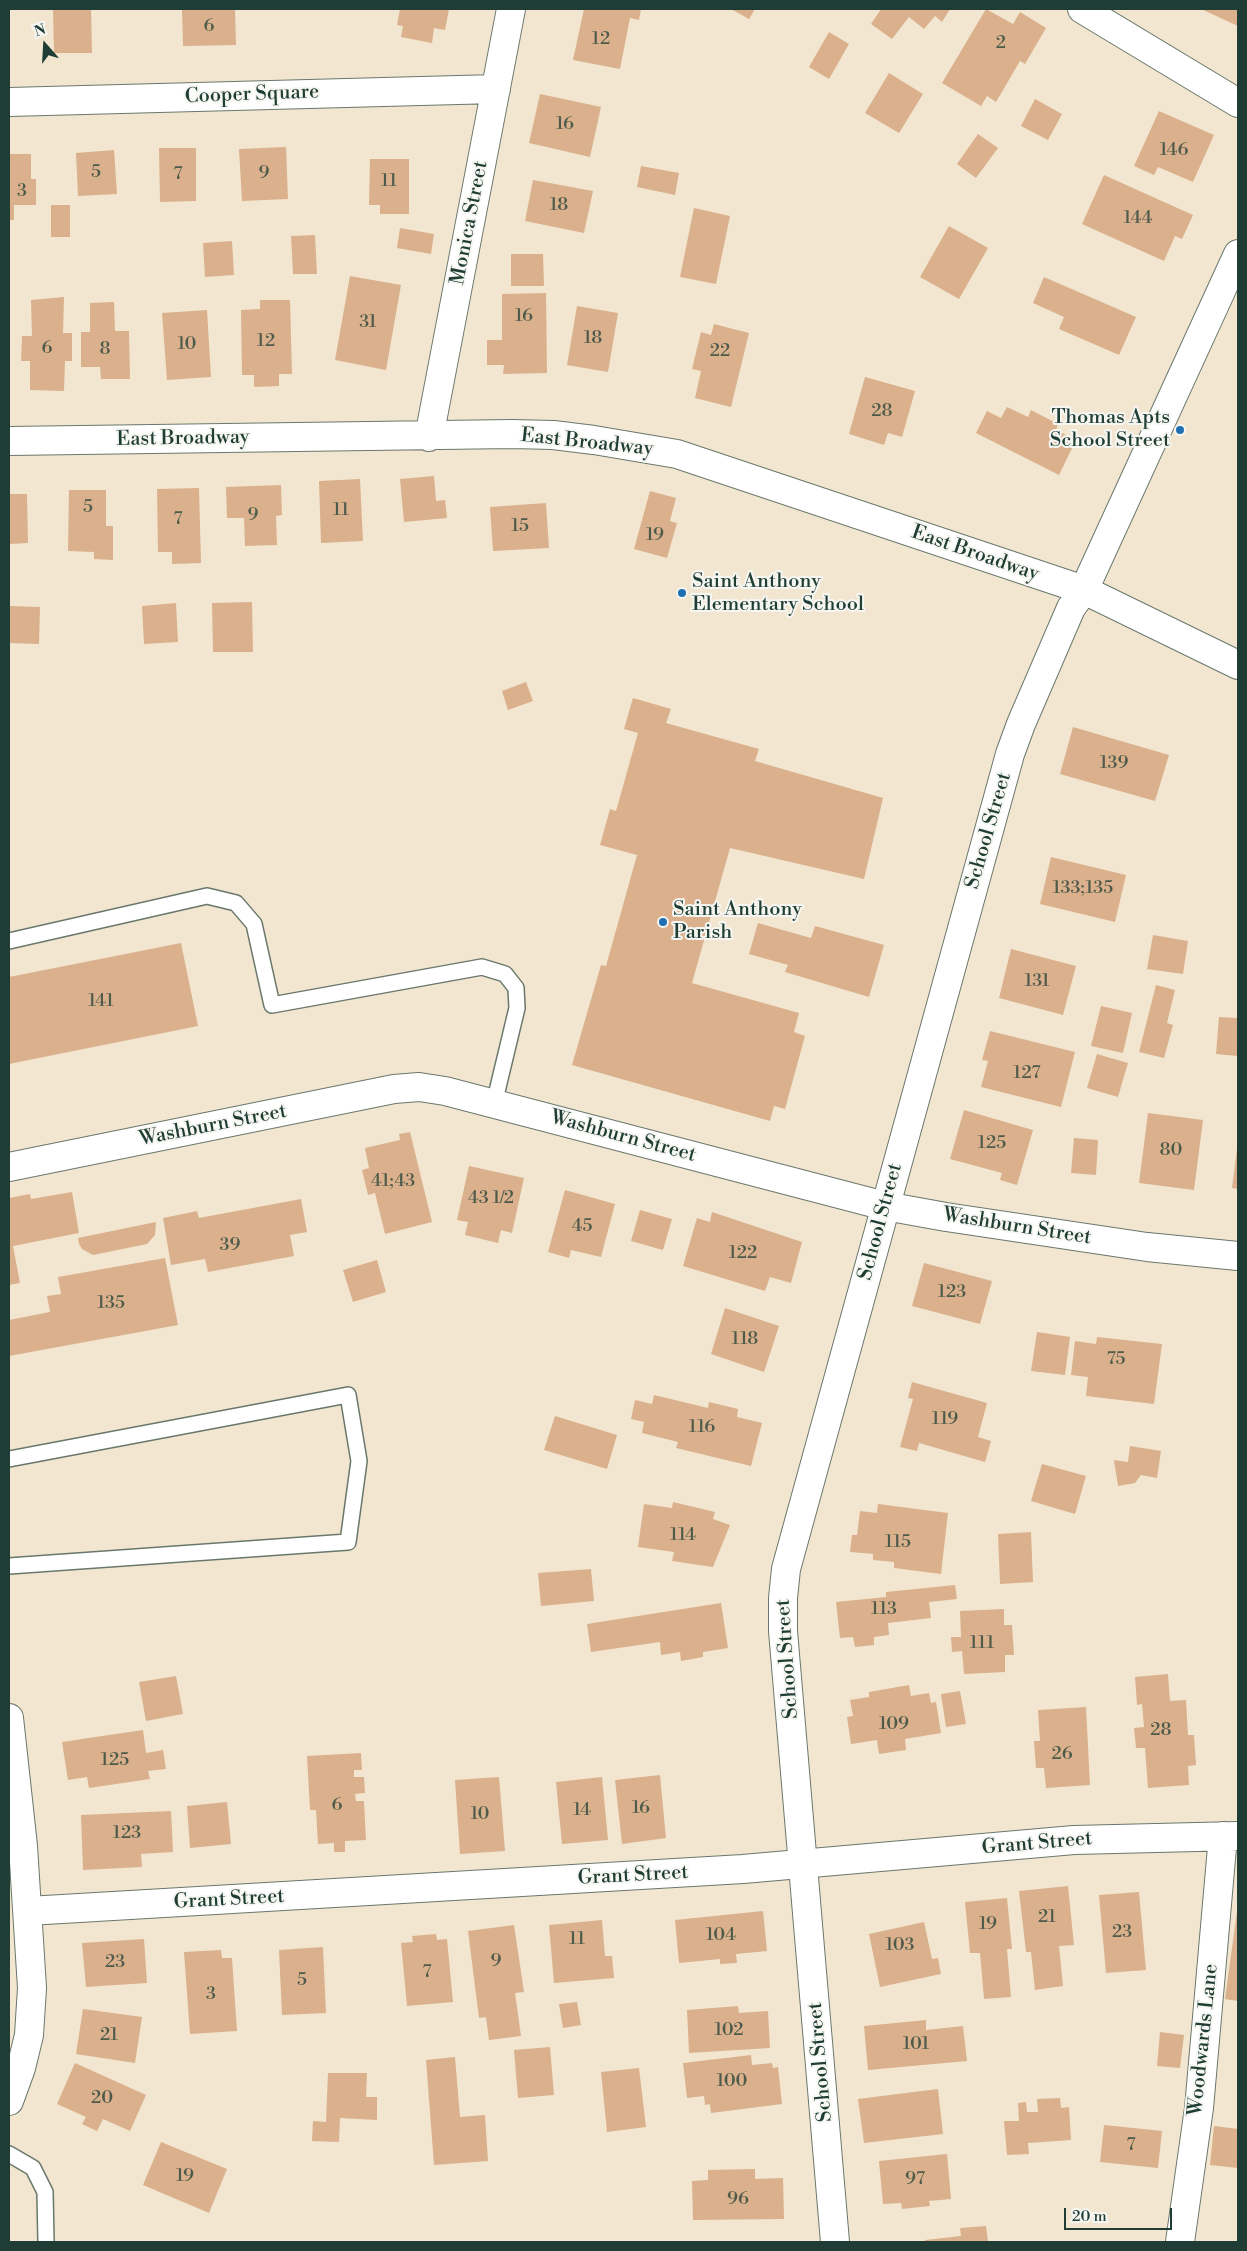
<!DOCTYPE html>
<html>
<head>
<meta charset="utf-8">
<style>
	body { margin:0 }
	#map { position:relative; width:1247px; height:2251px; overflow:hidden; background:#f2e6d1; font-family:"Libre Bodoni",serif }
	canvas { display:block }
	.frame { position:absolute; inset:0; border:10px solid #1f3d34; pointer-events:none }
	.north { position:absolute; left:20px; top:20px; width:50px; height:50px; -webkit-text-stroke:4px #f6f6f2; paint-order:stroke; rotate:341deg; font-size:14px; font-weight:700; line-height:20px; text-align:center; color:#1f3d34 }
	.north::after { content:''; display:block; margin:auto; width:18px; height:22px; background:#1f3d34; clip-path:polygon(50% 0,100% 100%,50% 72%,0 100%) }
	.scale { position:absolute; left:1064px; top:2208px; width:108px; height:22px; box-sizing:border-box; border:2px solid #1f3d34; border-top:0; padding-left:6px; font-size:15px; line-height:18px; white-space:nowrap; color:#1f3d34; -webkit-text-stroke:4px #f6f6f2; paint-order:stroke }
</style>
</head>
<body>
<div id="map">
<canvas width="1247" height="2251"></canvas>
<div class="frame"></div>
<div class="north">N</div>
<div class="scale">20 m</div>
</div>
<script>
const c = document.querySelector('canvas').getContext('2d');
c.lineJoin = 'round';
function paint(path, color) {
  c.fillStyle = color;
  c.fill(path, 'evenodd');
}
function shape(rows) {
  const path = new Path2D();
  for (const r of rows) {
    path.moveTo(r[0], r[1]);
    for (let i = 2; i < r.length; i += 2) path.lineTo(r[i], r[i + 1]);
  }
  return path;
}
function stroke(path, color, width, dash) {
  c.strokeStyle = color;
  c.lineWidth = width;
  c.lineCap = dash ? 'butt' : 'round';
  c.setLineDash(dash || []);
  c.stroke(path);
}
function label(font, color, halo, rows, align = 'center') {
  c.font = font + ' "Libre Bodoni",serif';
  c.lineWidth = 4;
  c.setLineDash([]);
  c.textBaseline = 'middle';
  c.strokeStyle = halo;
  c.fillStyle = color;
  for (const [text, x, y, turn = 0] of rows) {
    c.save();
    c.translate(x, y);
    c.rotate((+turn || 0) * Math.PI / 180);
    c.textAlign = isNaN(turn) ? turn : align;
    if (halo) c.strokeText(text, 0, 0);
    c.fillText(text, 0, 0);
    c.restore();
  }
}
const building = shape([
	[53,9,91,9,92,53,54,53],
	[182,9,235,9,236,45,183,46],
	[400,9,449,9,445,30,434,28,432,43,401,37,403,26,397,25],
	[584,9,641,9,639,20,630,18,620,69,573,60],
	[731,9,755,9,749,19],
	[881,9,950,9,942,22,935,16,924,29,909,17,892,39,871,24],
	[986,9,1013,24,1020,12,1046,28,1025,64,1020,61,996,102,987,96,981,106,942,83],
	[1201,9,1238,9,1238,26],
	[829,32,849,44,829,79,809,67],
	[889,73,923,94,899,133,865,113],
	[540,94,601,107,590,157,529,143],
	[1035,99,1062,114,1048,140,1021,126],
	[1159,111,1214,135,1193,182,1158,167,1154,175,1134,166],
	[978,134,998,148,976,178,957,164],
	[286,147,288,199,242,201,239,149],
	[159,148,196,148,196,201,160,202],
	[114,150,117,194,78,196,76,153],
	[9,154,31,154,31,179,36,179,36,205,14,205,14,220,9,220],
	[370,159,409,159,409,214,380,214,380,205,369,205],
	[641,166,679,173,675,195,637,187],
	[1104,175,1193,215,1182,239,1175,236,1164,261,1082,224],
	[533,180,593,191,584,233,525,221],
	[51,205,70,205,70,237,51,237],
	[694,208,730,216,716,284,680,277],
	[949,226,988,248,959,299,920,277],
	[400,228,434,234,431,254,397,248],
	[315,235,317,274,293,274,291,236],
	[232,241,234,275,205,277,203,243],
	[511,254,543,254,544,286,511,286],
	[350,276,401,285,386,370,335,360],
	[1044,277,1136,317,1119,355,1059,329,1064,317,1033,303],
	[546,293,547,373,503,374,504,365,487,365,487,340,502,340,502,294],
	[64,297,63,333,72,333,72,361,65,361,64,391,30,390,30,361,21,361,22,336,32,336,31,300],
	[260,300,290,300,292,374,279,374,279,386,254,387,254,375,242,375,241,310,260,309],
	[114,302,115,331,129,331,130,379,101,379,100,367,81,367,81,332,90,332,90,303],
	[577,306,618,313,608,372,567,365],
	[207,310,211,377,167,380,162,313],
	[714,324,749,333,731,407,695,398,701,371,692,369,701,332,711,335],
	[865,377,915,391,902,437,888,433,884,445,849,434],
	[1007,407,1028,417,1031,410,1058,424,1056,430,1076,440,1059,475,976,433,987,411,1001,418],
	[434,476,436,501,445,500,447,518,404,522,400,479],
	[360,479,363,541,321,543,319,481],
	[281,485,282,515,276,516,277,545,245,546,244,518,227,518,226,487],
	[199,488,201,563,172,564,172,552,158,552,157,489],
	[69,490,106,490,106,526,113,526,113,560,94,559,94,552,68,551],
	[650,491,676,498,670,521,677,523,667,558,634,549],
	[9,494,27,494,28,543,9,544],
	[546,503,549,548,493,551,490,507],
	[252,602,253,652,213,652,212,603],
	[176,603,178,642,144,644,142,606],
	[9,606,40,607,39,644,9,643],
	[526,682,533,701,508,710,502,691],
	[633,698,671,709,666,723,759,749,755,761,883,798,864,879,730,848,692,983,799,1013,794,1032,805,1036,785,1109,774,1106,770,1121,572,1065,601,965,606,966,637,855,600,845,610,809,616,811,638,733,624,729],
	[1073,727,1169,755,1155,801,1060,774],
	[1051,857,1126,875,1115,922,1040,904],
	[758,923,811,938,815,926,884,945,869,997,785,972,788,965,749,954],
	[1153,935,1188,941,1183,974,1147,969],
	[181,943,198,1026,9,1064,9,977],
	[1011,949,1076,966,1063,1015,999,998],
	[1156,985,1175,990,1167,1023,1173,1025,1164,1058,1139,1052],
	[1101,1006,1132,1013,1123,1053,1091,1046],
	[1219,1017,1238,1018,1238,1056,1216,1054],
	[990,1031,1075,1052,1061,1107,981,1087,988,1061,982,1060],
	[1097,1054,1128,1063,1118,1097,1087,1088],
	[964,1110,1033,1130,1017,1185,1000,1180,1002,1173,950,1159],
	[1148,1113,1203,1120,1194,1190,1139,1183],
	[410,1132,432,1222,385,1234,375,1193,368,1195,362,1170,369,1168,365,1148,400,1140,399,1134],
	[1074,1138,1098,1140,1096,1175,1071,1173],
	[1237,1149,1238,1150,1238,1189,1232,1188],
	[469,1166,524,1178,512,1233,501,1230,498,1243,465,1235,468,1222,457,1220],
	[565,1190,615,1204,601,1257,571,1250,569,1258,548,1252],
	[72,1192,79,1233,13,1246,20,1283,9,1285,9,1198,30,1194,31,1199],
	[301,1199,307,1232,290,1235,294,1256,208,1272,205,1259,171,1265,163,1218,197,1211,199,1218],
	[640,1210,672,1219,663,1250,631,1241],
	[712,1212,802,1242,791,1283,770,1277,765,1291,683,1266,697,1218,710,1222],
	[156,1222,155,1235,147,1244,93,1255,82,1249,79,1244,78,1238],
	[165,1258,178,1325,9,1356,9,1320,50,1312,47,1296,61,1294,58,1277],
	[377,1260,386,1292,353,1302,343,1270],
	[924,1263,992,1281,980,1324,912,1306],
	[725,1308,779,1326,764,1372,711,1354],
	[1037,1332,1070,1337,1065,1375,1031,1371],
	[1097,1337,1162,1344,1154,1404,1086,1396,1088,1377,1071,1375,1075,1341,1096,1344],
	[912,1382,987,1403,978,1437,991,1441,985,1462,919,1443,917,1451,900,1447,913,1399,908,1398],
	[654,1395,708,1408,709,1402,738,1409,737,1417,762,1423,751,1466,676,1448,678,1442,642,1433,644,1422,631,1419,635,1400,652,1404],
	[555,1416,617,1435,607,1469,544,1450],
	[1130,1446,1161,1451,1157,1478,1141,1475,1135,1483,1118,1486,1114,1460,1128,1462],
	[1042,1464,1086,1476,1075,1514,1031,1501],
	[673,1502,715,1512,713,1519,730,1525,713,1567,672,1561,674,1552,638,1547,644,1504,672,1508],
	[878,1504,948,1513,941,1574,894,1568,894,1562,873,1560,873,1554,850,1552,852,1535,857,1535,860,1511,877,1513],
	[1031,1532,1033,1582,1000,1584,998,1534],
	[591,1569,594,1601,541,1606,538,1573],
	[955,1585,957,1599,929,1602,931,1618,888,1623,889,1635,874,1637,874,1645,855,1647,853,1637,840,1638,836,1602,886,1597,886,1592],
	[721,1603,728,1648,703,1652,703,1657,681,1661,680,1652,661,1655,660,1642,591,1652,587,1624],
	[1004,1609,1004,1625,1012,1625,1014,1655,1005,1655,1005,1672,964,1674,962,1651,952,1652,951,1637,961,1637,960,1611],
	[1168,1674,1170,1701,1186,1700,1188,1735,1194,1735,1196,1765,1188,1766,1189,1785,1148,1788,1145,1748,1136,1748,1134,1728,1144,1727,1142,1704,1137,1705,1135,1677],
	[176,1676,183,1714,146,1721,139,1682],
	[909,1685,911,1696,929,1693,931,1703,936,1702,941,1733,905,1739,906,1750,879,1754,877,1740,851,1744,847,1717,853,1716,850,1700,869,1697,869,1692],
	[960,1691,966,1724,946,1727,941,1694],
	[1086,1707,1090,1785,1046,1788,1044,1768,1036,1768,1034,1741,1040,1741,1038,1710],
	[143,1730,146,1753,163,1750,166,1769,148,1771,150,1779,89,1788,87,1777,68,1780,62,1742],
	[361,1753,362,1770,354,1770,354,1777,364,1777,365,1793,355,1794,356,1801,364,1801,366,1840,345,1841,345,1852,334,1852,334,1843,318,1844,316,1810,310,1810,307,1756],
	[660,1775,666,1838,622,1844,615,1780],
	[499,1777,505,1851,460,1854,455,1780],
	[602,1777,608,1840,562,1844,556,1782],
	[227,1802,231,1844,190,1848,187,1806],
	[171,1811,173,1852,141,1854,142,1867,83,1870,81,1815],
	[1068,1886,1074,1945,1059,1946,1063,1986,1035,1990,1031,1952,1026,1952,1019,1891],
	[1139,1892,1146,1970,1106,1973,1099,1895],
	[1007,1898,1012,1949,1007,1949,1011,1997,984,1999,980,1953,970,1953,965,1902],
	[763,1911,767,1951,736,1954,737,1963,720,1964,720,1959,679,1963,675,1920],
	[1237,1911,1238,1911,1238,2001,1225,1999],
	[602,1920,605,1956,612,1956,614,1978,554,1983,549,1925],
	[924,1922,932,1959,938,1958,941,1974,880,1987,869,1934],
	[514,1925,524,1992,515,1993,521,2036,489,2040,486,2017,479,2018,468,1931],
	[436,1934,437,1940,447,1939,453,2002,407,2006,401,1943,413,1942,412,1936],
	[144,1939,147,1983,86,1987,82,1943],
	[323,1947,326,2013,282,2015,279,1950],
	[221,1950,222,1958,232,1958,237,2031,190,2034,184,1952],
	[577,2002,581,2025,563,2028,559,2004],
	[738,2006,739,2013,768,2011,770,2048,689,2053,687,2010],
	[83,2009,142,2017,135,2063,76,2054],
	[926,2020,926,2030,963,2026,967,2061,868,2070,864,2026],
	[1160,2032,1184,2035,1180,2068,1157,2066],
	[550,2047,554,2095,518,2098,514,2050],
	[751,2055,752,2065,772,2063,773,2068,778,2067,782,2104,711,2113,710,2104,705,2105,704,2096,687,2098,683,2063],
	[455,2057,460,2117,485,2115,488,2161,434,2165,426,2060],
	[75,2063,146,2095,130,2131,103,2119,97,2131,82,2124,86,2117,57,2104],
	[639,2068,646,2127,607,2132,601,2072],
	[328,2073,367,2073,366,2097,377,2097,377,2120,340,2118,339,2142,312,2141,313,2121,326,2122],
	[938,2089,943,2134,864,2143,858,2099],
	[1060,2098,1061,2108,1069,2107,1071,2140,1028,2143,1029,2154,1007,2155,1004,2121,1019,2121,1018,2103,1026,2102,1027,2112,1038,2112,1037,2099],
	[1104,2125,1162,2131,1158,2168,1100,2162],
	[1214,2126,1238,2129,1238,2168,1210,2165],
	[161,2142,227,2169,209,2213,143,2185],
	[947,2154,951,2199,929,2201,930,2206,902,2209,901,2203,883,2204,879,2161],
	[755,2169,755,2179,783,2178,784,2219,693,2220,692,2181,708,2180,708,2170],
	[986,2226,988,2242,925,2242,925,2240,961,2236,960,2228]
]);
const service = shape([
	[9,941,207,896,236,903,254,924,272,1005,482,967,505,974,516,988,517,1008,494,1104],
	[9,1459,348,1395,359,1461,348,1542,9,1566],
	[9,2154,33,2168,45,2192,46,2242]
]);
const minor = shape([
	[1082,9,1238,103],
	[9,102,496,89],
	[429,437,511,9],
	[9,441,512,434,553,435,594,440,677,454,1084,590,1238,665],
	[9,1167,394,1089,419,1087,445,1091,885,1206,946,1217,1147,1247,1238,1256],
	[28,1911,743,1869,1074,1840,1238,1836],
	[1180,2242,1199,2108,1223,1836]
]);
const tertiary = shape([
	[9,1718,23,1846,32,1988,29,2035,21,2068,9,2101],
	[835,2242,783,1631,783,1598,786,1569,1010,754,1021,724,1071,608,1084,590,1238,254]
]);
const markers = [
	[1180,430,5,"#1f6fb2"],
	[682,593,5,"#1f6fb2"],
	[663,922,5,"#1f6fb2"]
];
const numberNames = [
	["6",209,27],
	["12",601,40],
	["2",1001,44],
	["16",565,125],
	["146",1174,151],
	["5",96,173],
	["9",264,174],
	["7",178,175],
	["11",389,182],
	["3",22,192],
	["18",559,206],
	["144",1138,219],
	["16",524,317],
	["31",368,323],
	["18",593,339],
	["12",266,342],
	["10",187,345],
	["6",47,349],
	["8",105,350],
	["22",720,352],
	["28",882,412],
	["5",88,508],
	["11",341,511],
	["9",253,516],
	["7",178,520],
	["15",520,527],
	["19",655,536],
	["139",1114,764],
	["133;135",1083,889],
	["131",1037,982],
	["141",101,1002],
	["127",1027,1074],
	["125",992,1144],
	["80",1171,1151],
	["41;43",393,1182],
	["43 1/2",491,1199],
	["45",582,1227],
	["39",230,1246],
	["122",743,1254],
	["123",952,1293],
	["135",111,1304],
	["118",745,1340],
	["75",1116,1360],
	["119",945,1420],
	["116",702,1428],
	["114",683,1536],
	["115",898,1543],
	["113",884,1610],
	["111",982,1644],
	["109",894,1725],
	["28",1161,1731],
	["26",1062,1755],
	["125",115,1761],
	["6",337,1806],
	["16",641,1809],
	["14",582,1811],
	["10",480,1815],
	["123",127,1834],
	["21",1047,1918],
	["19",988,1925],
	["23",1122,1933],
	["104",721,1936],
	["11",577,1940],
	["103",900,1946],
	["9",496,1962],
	["23",115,1963],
	["7",427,1973],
	["5",302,1981],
	["3",211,1995],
	["102",729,2031],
	["21",109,2036],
	["101",916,2045],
	["100",732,2082],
	["20",102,2099],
	["7",1131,2146],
	["19",185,2177],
	["97",915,2180],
	["96",738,2200]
];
const streetNames = [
	["Cooper Square",252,95,-2],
	["Monica Street",470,223,-79],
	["East Broadway",183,439,-1],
	["East Broadway",587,443,6],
	["East Broadway",975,554,19],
	["School Street",989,831,-74],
	["Washburn Street",213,1126,-11],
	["Washburn Street",623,1137,15],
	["School Street",881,1222,-75],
	["Washburn Street",1017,1227,9],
	["School Street",788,1659,-94],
	["Grant Street",1037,1844,-5],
	["Grant Street",633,1876,-3],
	["Grant Street",229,1900,-3],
	["Woodwards Lane",1204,2040,-84],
	["School Street",821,2062,-95]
];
const poiNames = [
	["Thomas Apts",1170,418,"right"],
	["School Street",1170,441,"right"],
	["Saint Anthony",692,582],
	["Elementary School",692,605],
	["Saint Anthony",673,910],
	["Parish",673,933]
];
paint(building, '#dab18c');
stroke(service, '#69786b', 18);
stroke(minor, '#69786b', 30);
stroke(tertiary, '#69786b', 30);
stroke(service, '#fff', 15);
stroke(minor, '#fff', 28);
stroke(tertiary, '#fff', 28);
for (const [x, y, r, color] of markers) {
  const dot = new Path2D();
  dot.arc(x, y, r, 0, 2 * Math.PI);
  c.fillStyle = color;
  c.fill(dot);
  stroke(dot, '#f6f6f2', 2);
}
label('18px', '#4e5a4a', null, numberNames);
label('20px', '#1f3d34', '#f6f6f2', streetNames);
label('20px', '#1f3d34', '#f6f6f2', poiNames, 'left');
</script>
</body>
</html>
